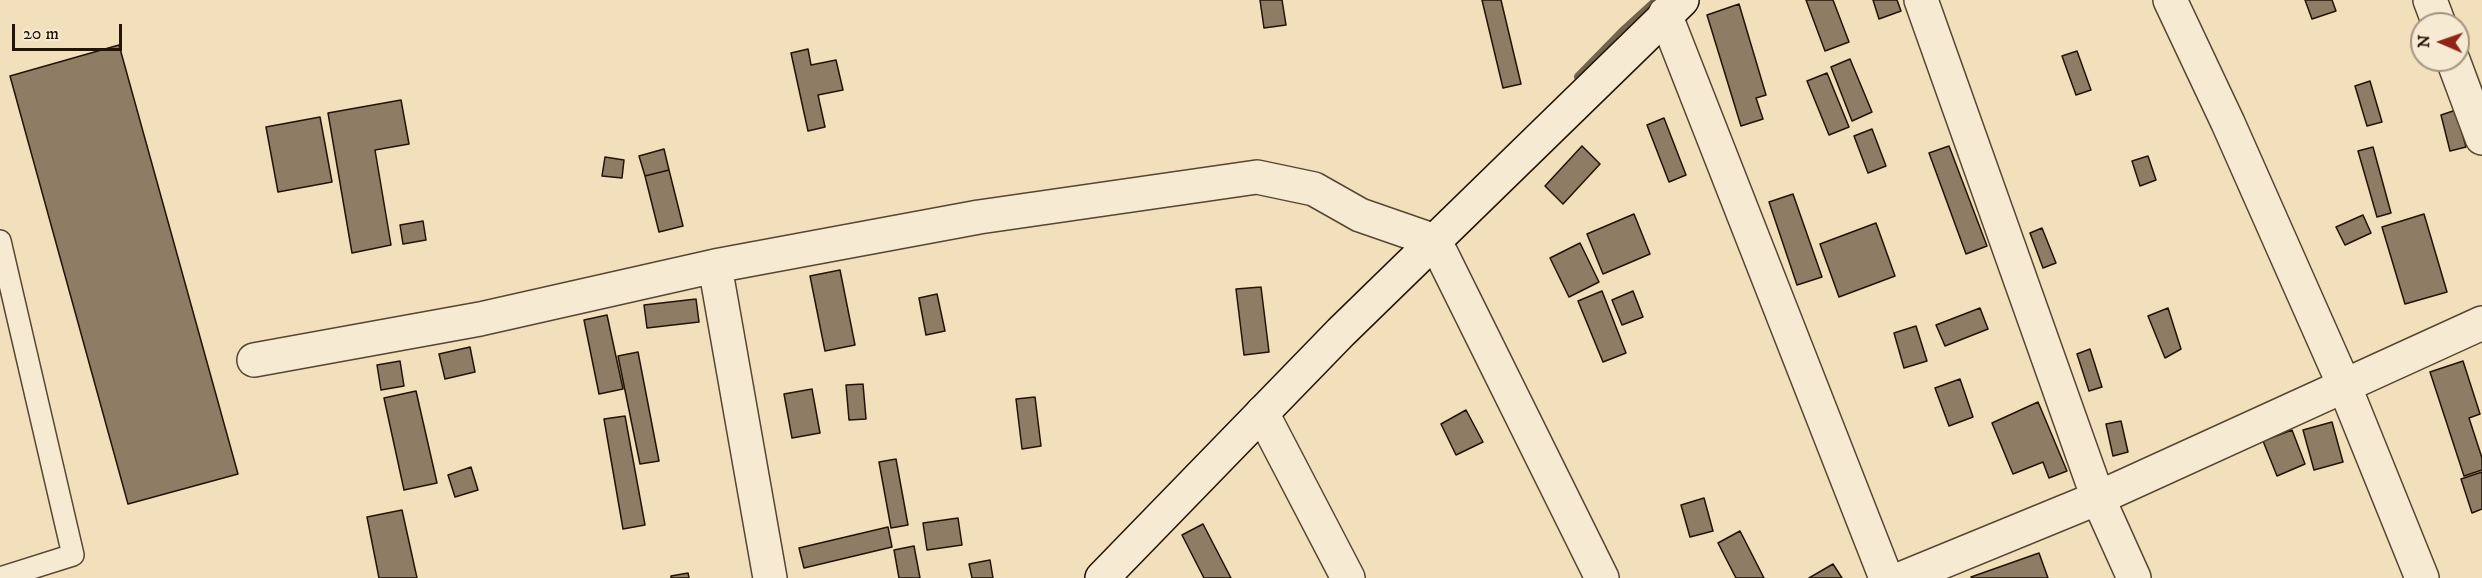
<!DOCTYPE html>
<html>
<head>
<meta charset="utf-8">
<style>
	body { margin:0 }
	#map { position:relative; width:2482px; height:578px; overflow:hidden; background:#f2dfbb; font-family:"IM FELL DW Pica",serif }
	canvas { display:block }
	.north { position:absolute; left:2410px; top:12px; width:60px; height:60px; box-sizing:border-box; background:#f7ead3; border:2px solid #a29481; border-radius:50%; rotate:272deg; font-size:16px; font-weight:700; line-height:24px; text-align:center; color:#221305 }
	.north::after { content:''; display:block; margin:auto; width:21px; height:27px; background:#8f2418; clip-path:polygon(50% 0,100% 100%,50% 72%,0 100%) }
	.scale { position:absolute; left:12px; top:24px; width:110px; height:27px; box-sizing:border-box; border:3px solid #221305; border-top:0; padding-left:8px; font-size:18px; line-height:21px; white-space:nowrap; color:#221305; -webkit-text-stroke:4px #f7ead3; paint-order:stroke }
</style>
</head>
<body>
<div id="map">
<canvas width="2482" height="578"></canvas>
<div class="north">N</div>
<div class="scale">20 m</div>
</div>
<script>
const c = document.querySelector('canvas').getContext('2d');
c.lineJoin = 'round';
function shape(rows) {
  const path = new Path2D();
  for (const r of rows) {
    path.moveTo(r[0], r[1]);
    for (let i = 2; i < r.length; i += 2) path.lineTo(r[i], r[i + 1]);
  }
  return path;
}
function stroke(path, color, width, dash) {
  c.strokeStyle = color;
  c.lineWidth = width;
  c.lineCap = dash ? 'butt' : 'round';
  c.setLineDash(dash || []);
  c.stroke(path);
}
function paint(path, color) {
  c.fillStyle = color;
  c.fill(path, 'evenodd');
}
const stream = shape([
	[1579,77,1623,32,1658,0]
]);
const building = shape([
	[1260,0,1282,0,1286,25,1264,28,1260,0],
	[1482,0,1501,0,1521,84,1503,88,1482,0],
	[1806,0,1833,0,1849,42,1825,51,1806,0],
	[1873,0,1897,0,1901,11,1879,19,1873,0],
	[2305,0,2332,0,2336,11,2312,19,2305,0],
	[1739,4,1766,95,1756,98,1763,119,1741,126,1707,15,1739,4],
	[119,45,238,474,128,504,10,76,119,45],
	[808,49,811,65,836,60,843,90,818,95,825,127,808,131,791,53,808,49],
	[2077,51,2091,90,2076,95,2062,56,2077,51],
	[1850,59,1872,112,1852,121,1831,67,1850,59],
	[1827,73,1849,127,1829,135,1807,81,1827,73],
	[2370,81,2382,122,2367,126,2355,86,2370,81],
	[401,100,409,144,375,150,391,245,352,253,328,113,401,100],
	[2456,110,2466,147,2450,151,2441,115,2456,110],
	[320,117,332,182,278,192,266,127,320,117],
	[1664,118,1686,175,1669,182,1647,125,1664,118],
	[1872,129,1886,166,1868,173,1854,136,1872,129],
	[1582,146,1600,164,1563,204,1545,186,1582,146],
	[1949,146,1987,246,1966,254,1929,153,1949,146],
	[2373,147,2391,213,2377,217,2358,151,2373,147],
	[664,149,669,170,645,176,639,156,664,149],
	[2148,156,2156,180,2140,186,2132,161,2148,156],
	[605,157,624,160,622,178,602,176,605,157],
	[669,170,683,226,659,232,645,176,669,170],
	[1793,194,1822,277,1797,285,1769,202,1793,194],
	[1634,214,1650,254,1603,274,1587,234,1634,214],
	[2424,214,2447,292,2405,304,2382,227,2424,214],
	[2363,215,2371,233,2345,245,2336,227,2363,215],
	[423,221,426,240,403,244,400,225,423,221],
	[1876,223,1895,276,1839,297,1820,244,1876,223],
	[2042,228,2056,263,2043,268,2030,233,2042,228],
	[1580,243,1599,282,1569,297,1550,258,1580,243],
	[840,270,855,345,825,351,810,276,840,270],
	[1261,287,1269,352,1244,355,1236,289,1261,287],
	[1602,291,1626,353,1603,362,1578,301,1602,291],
	[1633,291,1643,317,1622,325,1612,300,1633,291],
	[937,294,945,331,926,335,919,298,937,294],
	[696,299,699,322,647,328,644,305,696,299],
	[1980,308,1988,329,1945,346,1936,325,1980,308],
	[2168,308,2181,349,2165,358,2148,316,2168,308],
	[607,315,623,389,599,394,584,320,607,315],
	[1916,326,1927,361,1904,368,1894,333,1916,326],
	[470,347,475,372,445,379,439,354,470,347],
	[2090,349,2102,387,2089,391,2077,354,2090,349],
	[638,352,659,461,640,464,618,356,638,352],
	[400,361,404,386,381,390,377,365,400,361],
	[2463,361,2480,414,2469,418,2482,458,2482,470,2464,476,2430,372,2463,361],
	[1960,379,1973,417,1949,426,1935,388,1960,379],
	[863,384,866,419,849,420,846,385,863,384],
	[812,389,820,433,792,438,784,394,812,389],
	[416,391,437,483,404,490,384,398,416,391],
	[1035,397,1041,446,1022,449,1016,399,1035,397],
	[2038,402,2067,471,2049,478,2043,462,2013,474,1992,423,2038,402],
	[1466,410,1483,442,1456,455,1441,424,1466,410],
	[625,416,645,525,623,529,604,419,625,416],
	[2121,421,2128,452,2113,456,2106,424,2121,421],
	[2332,422,2343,462,2314,470,2303,430,2332,422],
	[2292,430,2305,464,2277,476,2263,441,2292,430],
	[896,459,908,525,891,528,879,462,896,459],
	[471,467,478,490,455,497,448,475,471,467],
	[2482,472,2482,509,2472,513,2461,479,2482,472],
	[1704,498,1713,531,1690,537,1681,505,1704,498],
	[402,510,417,578,379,578,367,517,402,510],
	[958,518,962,545,927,550,923,523,958,518],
	[1203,524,1231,578,1204,578,1182,535,1203,524],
	[888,527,892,547,804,568,799,548,888,527],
	[1740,531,1764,578,1736,578,1718,543,1740,531],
	[914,546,920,578,899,578,894,550,914,546],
	[2039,553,2048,578,1972,578,1971,577,2039,553],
	[990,560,993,578,972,578,969,564,990,560],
	[1833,564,1842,578,1809,578,1833,564],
	[688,573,689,578,671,578,671,576,688,573]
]);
const lane = shape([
	[0,241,73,555,0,578]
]);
const street = shape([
	[1921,0,2098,498,2134,578],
	[2170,0,2228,123,2344,385,2422,578],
	[2430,0,2439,24],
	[1665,14,1886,578],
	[2453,60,2482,138],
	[715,266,770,578],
	[254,360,480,319,715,266,979,217,1257,177,1314,189,1360,215,1435,241,1602,578],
	[1262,413,1348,578],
	[1903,578,2098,498,2482,323]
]);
const secondary = shape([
	[1102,578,1341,332,1682,0]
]);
stroke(stream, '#74644d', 10);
paint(building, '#8e7d64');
stroke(building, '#221305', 1.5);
stroke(lane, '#564632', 24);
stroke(street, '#564632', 36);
stroke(secondary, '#221305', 36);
stroke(lane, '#f7ead3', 21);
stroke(street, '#f7ead3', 33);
stroke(secondary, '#f7ead3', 33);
</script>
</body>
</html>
